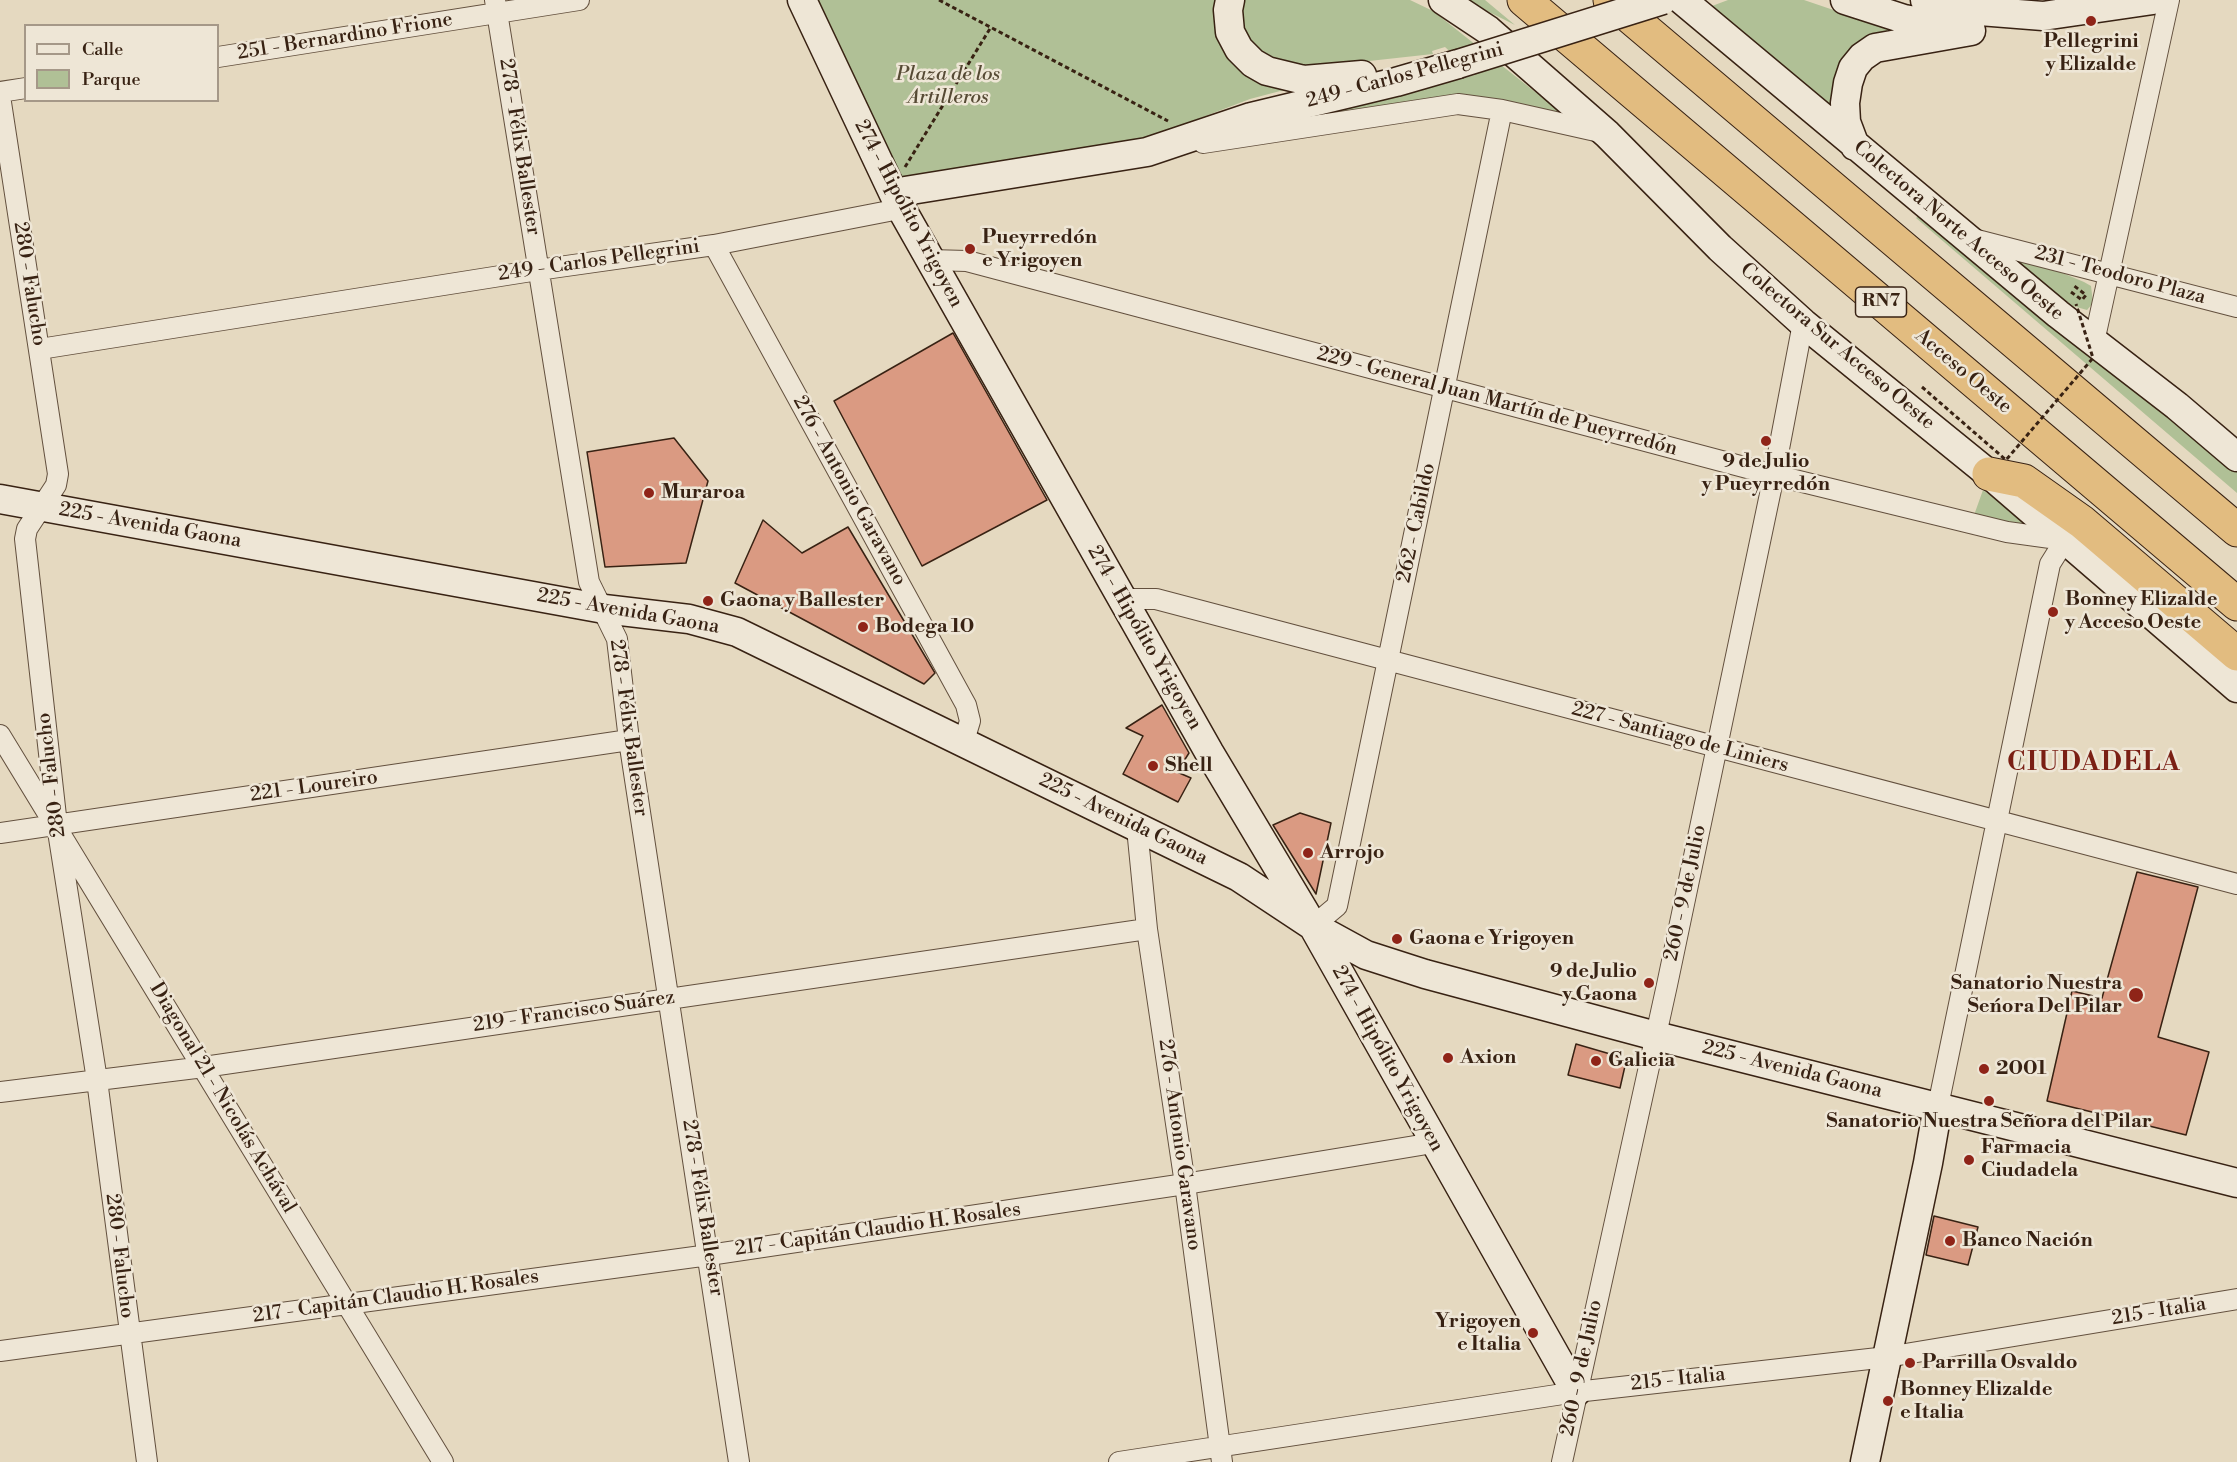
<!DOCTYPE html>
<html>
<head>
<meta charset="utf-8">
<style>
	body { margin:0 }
	#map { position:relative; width:2237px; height:1462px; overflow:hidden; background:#e5d9c0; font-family:"Libre Bodoni",serif }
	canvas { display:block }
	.legend { position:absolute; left:24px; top:24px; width:195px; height:78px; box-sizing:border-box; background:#eee6d6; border:2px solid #a59888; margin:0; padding:8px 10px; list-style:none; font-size:18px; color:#382213 }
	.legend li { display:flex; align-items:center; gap:12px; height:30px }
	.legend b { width:30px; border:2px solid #a59888 }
</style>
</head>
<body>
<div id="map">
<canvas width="2237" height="1462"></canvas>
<ul class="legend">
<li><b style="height:8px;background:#eee6d6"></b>Calle</li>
<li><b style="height:16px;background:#b0c096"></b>Parque</li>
</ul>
</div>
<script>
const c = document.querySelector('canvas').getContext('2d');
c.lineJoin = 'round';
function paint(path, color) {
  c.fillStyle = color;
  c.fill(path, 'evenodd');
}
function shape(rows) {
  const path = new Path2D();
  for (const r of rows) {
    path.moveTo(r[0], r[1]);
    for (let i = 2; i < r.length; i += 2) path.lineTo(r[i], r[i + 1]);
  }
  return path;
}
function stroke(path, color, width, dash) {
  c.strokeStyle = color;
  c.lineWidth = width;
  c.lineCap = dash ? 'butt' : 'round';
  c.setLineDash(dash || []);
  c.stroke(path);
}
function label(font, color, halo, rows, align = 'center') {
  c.font = font + ' "Libre Bodoni",serif';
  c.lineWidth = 5;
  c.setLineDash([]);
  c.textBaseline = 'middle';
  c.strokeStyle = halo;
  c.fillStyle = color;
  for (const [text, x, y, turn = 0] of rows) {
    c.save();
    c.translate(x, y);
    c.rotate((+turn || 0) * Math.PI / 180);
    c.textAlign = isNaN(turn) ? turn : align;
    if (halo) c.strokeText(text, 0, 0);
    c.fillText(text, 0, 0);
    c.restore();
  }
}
const green = shape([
	[812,0,1220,0,1284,90,1250,99,1127,146,905,179,897,175],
	[1239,0,1410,0,1433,11,1573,122,1508,103,1220,135,1449,78,1451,81,1475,75,1445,47,1432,51,1433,54,1287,70,1241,36],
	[1465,0,1485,0,1515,25],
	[1693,0,1705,0,1712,6,1728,0,1804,0,1910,36,1889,38,1837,114],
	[1919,215,2237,466,2237,493,1916,218],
	[2011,258,2053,269,2084,282,2091,286,2093,303,2087,310,2073,306,2018,270],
	[1983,490,2031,525,2033,531,1973,518]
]);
const building = shape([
	[953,333,1047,500,922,566,834,401,953,333],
	[674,438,708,481,686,563,605,567,587,452,674,438],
	[763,520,802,553,848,527,935,673,924,684,735,583,763,520],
	[1162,705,1189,753,1177,772,1191,778,1178,802,1123,774,1143,736,1126,728,1162,705],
	[1300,813,1331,823,1316,894,1273,825,1300,813],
	[2137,872,2198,887,2158,1037,2209,1052,2186,1135,2047,1101,2072,991,2102,998,2137,872],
	[1576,1044,1617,1056,1625,1066,1620,1088,1568,1075,1576,1044],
	[1934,1216,1978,1227,1968,1265,1926,1255,1934,1216]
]);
const path = shape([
	[939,0,1168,121],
	[905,167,991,27],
	[2071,292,2082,300,2086,295,2073,285]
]);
const street = shape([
	[495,0,589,582,617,639,629,740,739,1462],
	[218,57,579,0],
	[0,92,26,88],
	[0,96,58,474,56,485,27,529,25,539,57,825,97,1080,147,1462],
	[1203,143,1458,104,1502,110,1600,132],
	[1973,239,2237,307],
	[714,245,966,705,970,721,964,741],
	[930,260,967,261,1774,475,2007,532,2065,540,2050,564,1938,1106],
	[2094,342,2169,0],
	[40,349,538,270,714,245,889,211,897,201],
	[1122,599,1156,599,2237,884],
	[0,735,443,1462],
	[1137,828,1147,929,1185,1184,1222,1462],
	[0,833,629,740],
	[1313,926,1337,906,1502,110],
	[0,1092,204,1067,1147,929],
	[0,1351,709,1255,1185,1184,1433,1143],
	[1119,1462,1576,1392,1887,1357,2237,1299],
	[1562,1462,1667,985,1774,475,1803,323]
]);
const secondary = shape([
	[802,0,897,201,1209,752,1313,926,1576,1392],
	[1230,0,1228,10,1230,32,1239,49,1253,63,1267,71,1304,80,1362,75],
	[1443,0,1488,30,1607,134,1720,248,1803,323,1989,474,2237,688],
	[1682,0,2058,314,2177,406,2237,457],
	[1845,0,1904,19,1954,28],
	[1925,0,1967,10,2043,16,2153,0],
	[1855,146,1846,122,1845,103,1848,83,1853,68,1862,57,1875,48,1971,31],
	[897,201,905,191,1147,152,1251,117,1396,82,1458,64],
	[0,499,604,609,689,619,737,632,1239,877,1313,926,1366,955,1425,974,1656,1036,2237,1183],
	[1865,1462,1928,1163,1938,1106]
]);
const highway = shape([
	[1524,0,2237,604],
	[1610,0,2237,530],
	[1989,474,2024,481,2082,522,2237,654]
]);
const pathBridge = shape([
	[1922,387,2006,460,2093,358,2076,304]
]);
const secondaryBridge = shape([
	[1458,64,1663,0]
]);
const markers = [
	[2091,21,6,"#8f2418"],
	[970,249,6,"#8f2418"],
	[1766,441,6,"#8f2418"],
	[649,493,6,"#8f2418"],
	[708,601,6,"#8f2418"],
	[2053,612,6,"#8f2418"],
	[863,627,6,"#8f2418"],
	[1153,766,6,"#8f2418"],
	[1308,853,6,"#8f2418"],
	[1397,939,6,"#8f2418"],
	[1649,983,6,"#8f2418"],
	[2136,995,8,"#8f2418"],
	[1448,1058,6,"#8f2418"],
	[1596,1061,6,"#8f2418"],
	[1984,1069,6,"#8f2418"],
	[1989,1101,6,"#8f2418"],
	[1969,1160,6,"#8f2418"],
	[1950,1241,6,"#8f2418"],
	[1533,1333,6,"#8f2418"],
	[1910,1363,6,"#8f2418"],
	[1888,1401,6,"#8f2418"]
];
const shields = [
	[1881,302,51]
];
const shieldNames = [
	["RN7",1881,302]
];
const streetNames = [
	["251 - Bernardino Frione",345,37,-9],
	["249 - Carlos Pellegrini",1405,76,-15],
	["278 - Félix Ballester",519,147,81],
	["274 - Hipólito Yrigoyen",908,214,62],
	["Colectora Norte Acceso Oeste",1958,231,40],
	["249 - Carlos Pellegrini",599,261,-8],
	["231 - Teodoro Plaza",2120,276,15],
	["280 - Falucho",29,284,81],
	["Colectora Sur Acceso Oeste",1837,347,40],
	["Acceso Oeste",1963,372,40],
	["229 - General Juan Martín de Pueyrredón",1497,402,15],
	["276 - Antonio Garavano",849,491,61],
	["262 - Cabildo",1417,523,-78],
	["225 - Avenida Gaona",150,526,10],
	["225 - Avenida Gaona",628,612,10],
	["274 - Hipólito Yrigoyen",1144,638,60],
	["278 - Félix Ballester",628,728,82],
	["227 - Santiago de Liniers",1680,738,15],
	["280 - Falucho",52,775,-97],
	["221 - Loureiro",314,787,-8],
	["225 - Avenida Gaona",1123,820,26],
	["260 - 9 de Julio",1686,893,-78],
	["219 - Francisco Suárez",574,1012,-8],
	["274 - Hipólito Yrigoyen",1387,1059,61],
	["225 - Avenida Gaona",1792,1070,14],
	["Diagonal 21 - Nicolás Achával",222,1098,59],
	["276 - Antonio Garavano",1179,1145,82],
	["278 - Félix Ballester",702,1208,81],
	["217 - Capitán Claudio H. Rosales",878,1230,-8],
	["280 - Falucho",119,1256,83],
	["217 - Capitán Claudio H. Rosales",396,1297,-8],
	["215 - Italia",2159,1312,-9],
	["260 - 9 de Julio",1582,1368,-78],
	["215 - Italia",1678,1380,-6]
];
const poiNames = [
	["Pellegrini",2091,42,"center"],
	["y Elizalde",2091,65,"center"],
	["Pueyrredón",982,238],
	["e Yrigoyen",982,261],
	["9 de Julio",1766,462,"center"],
	["y Pueyrredón",1766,485,"center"],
	["Muraroa",661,493],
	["Bonney Elizalde",2065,600],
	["y Acceso Oeste",2065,623],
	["Gaona y Ballester",720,601],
	["Bodega 10",875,627],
	["Shell",1165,766],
	["Arrojo",1320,853],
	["Gaona e Yrigoyen",1409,939],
	["9 de Julio",1637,972,"right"],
	["y Gaona",1637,995,"right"],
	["Sanatorio Nuestra",2122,984,"right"],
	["Seńora Del Pilar",2122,1007,"right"],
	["Axion",1460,1058],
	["Galicia",1608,1061],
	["2001",1996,1069],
	["Sanatorio Nuestra Señora del Pilar",1989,1122,"center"],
	["Farmacia",1981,1148],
	["Ciudadela",1981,1171],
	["Banco Nación",1962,1241],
	["Yrigoyen",1521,1322,"right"],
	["e Italia",1521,1345,"right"],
	["Parrilla Osvaldo",1922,1363],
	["Bonney Elizalde",1900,1390],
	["e Italia",1900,1413]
];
const parkNames = [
	["Plaza de los",948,75],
	["Artilleros",948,98]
];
const districtNames = [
	["CIUDADELA",2094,764]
];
paint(green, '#b0c096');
paint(building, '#da9a82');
stroke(building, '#382213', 1.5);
stroke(street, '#63503e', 22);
stroke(secondary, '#382213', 31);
stroke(highway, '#382213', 35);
stroke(path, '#382213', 3, [4.5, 3]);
stroke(street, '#eee6d6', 20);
stroke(secondary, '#eee6d6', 28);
stroke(highway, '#e2bc80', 33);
stroke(secondaryBridge, '#382213', 31, []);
stroke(pathBridge, '#382213', 3, [4.5, 3]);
stroke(secondaryBridge, '#eee6d6', 28);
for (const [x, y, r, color] of markers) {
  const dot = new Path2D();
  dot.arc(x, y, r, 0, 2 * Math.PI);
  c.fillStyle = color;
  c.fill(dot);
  stroke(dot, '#eee6d6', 2);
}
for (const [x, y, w] of shields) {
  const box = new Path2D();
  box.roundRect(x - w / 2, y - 15, w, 30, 4.5);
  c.fillStyle = '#eee6d6';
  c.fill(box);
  stroke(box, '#382213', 1.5);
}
label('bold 18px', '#382213', null, shieldNames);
label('20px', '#382213', '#eee6d6', streetNames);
label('bold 20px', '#382213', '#eee6d6', poiNames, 'left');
label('italic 20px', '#564a34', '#eee6d6', parkNames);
c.letterSpacing = '1.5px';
label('bold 26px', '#7a1f14', '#eee6d6', districtNames);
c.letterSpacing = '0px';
</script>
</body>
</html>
